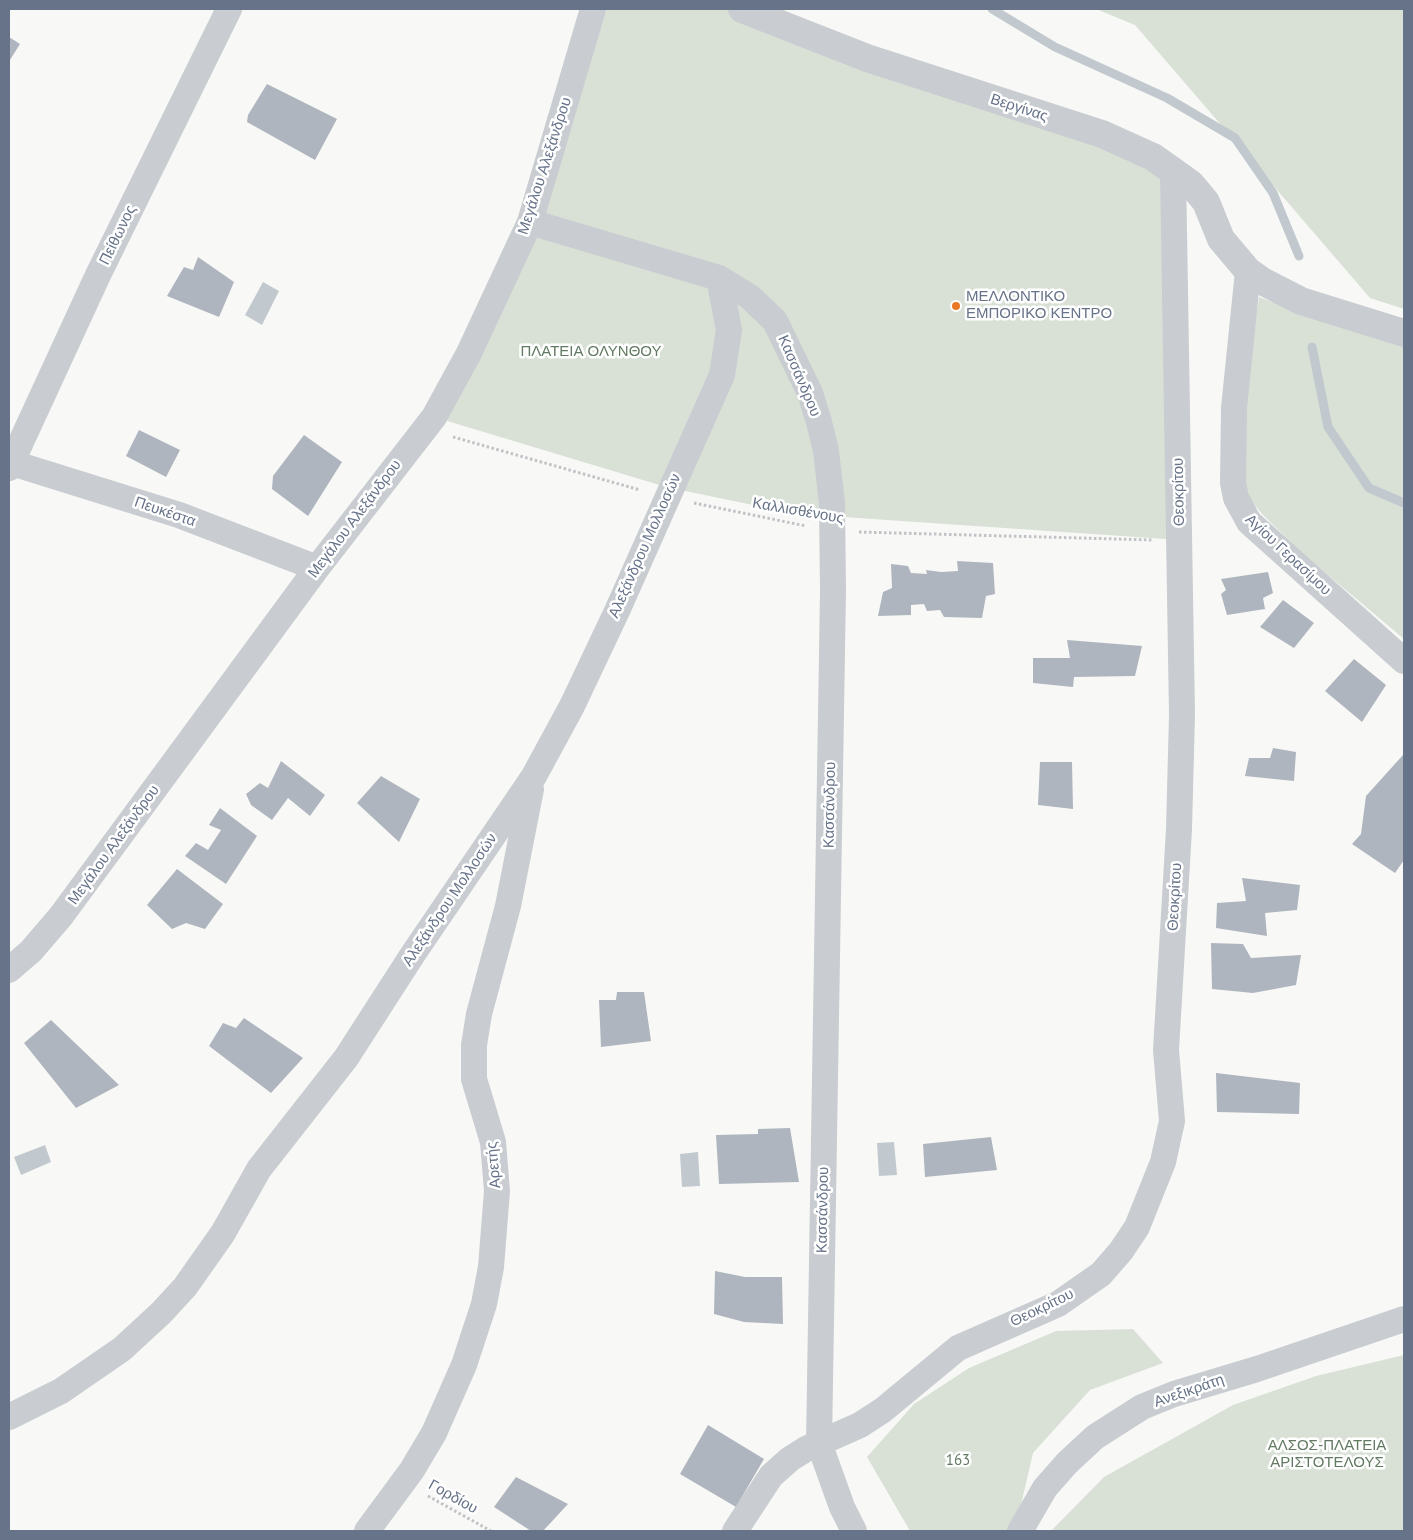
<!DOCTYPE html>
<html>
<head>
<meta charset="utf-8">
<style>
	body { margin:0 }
	#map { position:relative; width:1413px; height:1540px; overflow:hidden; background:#f8f9f6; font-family:"PT Sans",sans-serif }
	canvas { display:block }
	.frame { position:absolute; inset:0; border:10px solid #677389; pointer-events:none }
</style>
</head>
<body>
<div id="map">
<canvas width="1413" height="1540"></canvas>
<div class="frame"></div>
</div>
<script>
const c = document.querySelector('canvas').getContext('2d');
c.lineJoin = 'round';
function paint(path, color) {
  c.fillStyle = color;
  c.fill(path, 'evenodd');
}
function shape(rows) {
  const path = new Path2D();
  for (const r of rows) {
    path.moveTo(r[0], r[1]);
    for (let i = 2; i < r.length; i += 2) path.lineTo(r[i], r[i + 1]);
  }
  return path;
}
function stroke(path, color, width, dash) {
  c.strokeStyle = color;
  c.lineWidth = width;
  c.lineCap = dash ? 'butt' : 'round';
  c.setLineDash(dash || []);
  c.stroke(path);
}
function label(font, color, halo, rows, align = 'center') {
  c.font = font + ' "PT Sans",sans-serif';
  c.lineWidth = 5;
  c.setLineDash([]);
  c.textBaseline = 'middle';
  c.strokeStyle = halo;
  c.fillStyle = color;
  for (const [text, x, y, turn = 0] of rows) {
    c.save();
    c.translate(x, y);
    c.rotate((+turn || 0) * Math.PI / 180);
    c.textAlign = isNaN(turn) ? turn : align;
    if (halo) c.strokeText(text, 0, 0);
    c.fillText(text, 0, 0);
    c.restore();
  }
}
const green = shape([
	[593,9,729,9,1173,170,1180,540,843,517,819,422,830,521,666,487,434,417,534,210],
	[1096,9,1404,9,1404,309,1370,298,1135,25],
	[1259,297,1349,330,1404,346,1404,639,1303,554,1263,515,1245,493,1241,412],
	[1133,1329,1163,1363,1090,1390,1033,1453,1015,1531,910,1531,867,1457,914,1404,969,1368,1056,1331],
	[1404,1355,1404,1531,1051,1531,1104,1477,1233,1405,1316,1376]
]);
const water = shape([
	[263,282,279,291,262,325,245,315],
	[894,1142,897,1175,879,1176,877,1143],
	[45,1145,51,1162,21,1175,14,1157],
	[698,1152,700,1186,682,1187,680,1154]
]);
const stream = shape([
	[992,9,1055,47,1167,98,1235,138,1273,193,1299,256],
	[1312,347,1328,427,1369,488,1404,503]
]);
const building = shape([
	[9,37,20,44,10,60,9,59],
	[267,84,337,119,315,160,247,122,248,115],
	[198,257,234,282,219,317,167,296,184,267,193,270],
	[139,430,180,450,166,477,126,456],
	[304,435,342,462,308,516,272,489,273,476],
	[957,561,993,563,995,594,986,596,982,618,944,617,940,610,927,611,924,604,911,605,911,615,878,616,883,592,892,588,891,564,908,566,911,573,927,574,926,570,941,572,958,571],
	[1268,572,1273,593,1263,598,1265,609,1227,615,1221,594,1226,590,1221,579],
	[1283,600,1314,623,1294,648,1260,627],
	[1067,640,1142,646,1135,676,1074,677,1073,687,1033,683,1033,658,1070,658],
	[1354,659,1386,685,1362,722,1325,691],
	[1273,748,1296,752,1294,781,1245,776,1249,758,1270,758],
	[1403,755,1404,860,1395,873,1352,844,1361,834,1366,796],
	[281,761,325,795,310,816,288,798,272,820,251,805,246,794,260,783,268,788],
	[1040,762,1072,762,1073,809,1038,805],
	[381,776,420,799,399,842,357,803],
	[220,808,257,836,226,884,185,856,196,843,208,850,221,830,209,825],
	[177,869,223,904,205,929,186,923,172,929,147,905],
	[1242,878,1300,885,1297,910,1265,913,1267,936,1216,928,1217,903,1246,901],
	[1211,943,1243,944,1251,958,1301,955,1296,985,1253,993,1212,989],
	[617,992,644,992,651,1041,601,1047,599,1000,616,1000],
	[244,1018,303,1058,271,1093,209,1046,223,1023,236,1028],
	[51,1020,119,1085,76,1108,24,1043],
	[1216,1073,1300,1083,1299,1114,1217,1112],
	[790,1128,799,1182,719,1184,716,1135,758,1134,758,1129],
	[991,1137,997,1170,925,1177,923,1144],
	[715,1271,745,1277,782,1277,783,1324,744,1322,714,1314],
	[708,1425,764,1459,736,1507,680,1474],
	[516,1477,568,1504,543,1531,531,1531,494,1507]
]);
const path = shape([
	[453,437,640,490],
	[694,503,806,526],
	[859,532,1153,540],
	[428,1496,491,1531]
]);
const minor = shape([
	[530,222,719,278,750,297,775,321,810,393,819,422,826,451,832,503,833,591,819,1443,842,1507,854,1531],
	[1248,271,1234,408,1233,483,1236,498,1249,522,1404,661],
	[9,462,179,515,317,568],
	[9,468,98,275,229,9],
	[9,970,31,951,61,916,317,568,434,417,469,353,530,222,593,9],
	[9,1417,61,1391,122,1349,161,1313,185,1287,223,1233,259,1169,346,1058,413,954,534,776,572,706,617,611,722,375,729,330,719,278],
	[367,1531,412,1470,434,1433,464,1365,484,1304,491,1267,497,1191,493,1142,474,1079,474,1045,479,1014,508,906,531,789],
	[735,1531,771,1476,790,1459,806,1449,860,1425,883,1410,958,1348,1058,1304,1101,1274,1121,1251,1137,1227,1163,1162,1172,1121,1166,1050,1179,829,1182,715,1173,170],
	[1020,1531,1045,1488,1067,1463,1095,1437,1142,1407,1174,1394,1257,1369,1404,1319]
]);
const tertiary = shape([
	[742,9,867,58,1102,134,1153,157,1191,184,1206,202,1221,239,1248,271,1262,281,1301,301,1404,333]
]);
const markers = [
	[956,306,5,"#eb7924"]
];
const streetNames = [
	["Βεργίνας",1019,108,18],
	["Μεγάλου Αλεξάνδρου",545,166,-72],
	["Πείθωνος",118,235,-64],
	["Κασσάνδρου",799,376,67],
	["Θεοκρίτου",1179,492,-91],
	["Καλλισθένους",798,511,10],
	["Πευκέστα",165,512,19],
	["Μεγάλου Αλεξάνδρου",355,519,-53],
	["Αλεξάνδρου Μολλοσών",645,546,-66],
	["Αγίου Γερασίμου",1288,555,43],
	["Κασσάνδρου",830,805,-89],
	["Μεγάλου Αλεξάνδρου",114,845,-54],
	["Θεοκρίτου",1175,897,-87],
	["Αλεξάνδρου Μολλοσών",450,900,-56],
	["Αρετής",494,1165,-95],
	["Κασσάνδρου",823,1210,-89],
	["Θεοκρίτου",1042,1308,-26],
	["Ανεξικράτη",1189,1391,-19],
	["Γορδίου",453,1497,29]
];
const poiNames = [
	["ΜΕΛΛΟΝΤΙΚΟ",966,297],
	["ΕΜΠΟΡΙΚΟ ΚΕΝΤΡΟ",966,314]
];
const parkNames = [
	["ΠΛΑΤΕΙΑ ΟΛΥΝΘΟΥ",591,352],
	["ΑΛΣΟΣ-ΠΛΑΤΕΙΑ",1327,1446],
	["ΑΡΙΣΤΟΤΕΛΟΥΣ",1327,1463],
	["163",958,1461]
];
paint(green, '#d9e1d7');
paint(water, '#c1c9cf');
stroke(stream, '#c1c9cf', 9);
paint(building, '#afb5be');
stroke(path, '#c0c2c5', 3, [2.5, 2.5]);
stroke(minor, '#c9ccd0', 26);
stroke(tertiary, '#c9ccd0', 28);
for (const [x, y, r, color] of markers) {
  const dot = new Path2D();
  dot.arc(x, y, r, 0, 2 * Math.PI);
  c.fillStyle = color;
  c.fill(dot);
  stroke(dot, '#fff', 2);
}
label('15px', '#677389', '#fff', streetNames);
label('15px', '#677389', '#fff', poiNames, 'left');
label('15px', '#627a62', '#fff', parkNames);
</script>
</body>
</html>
